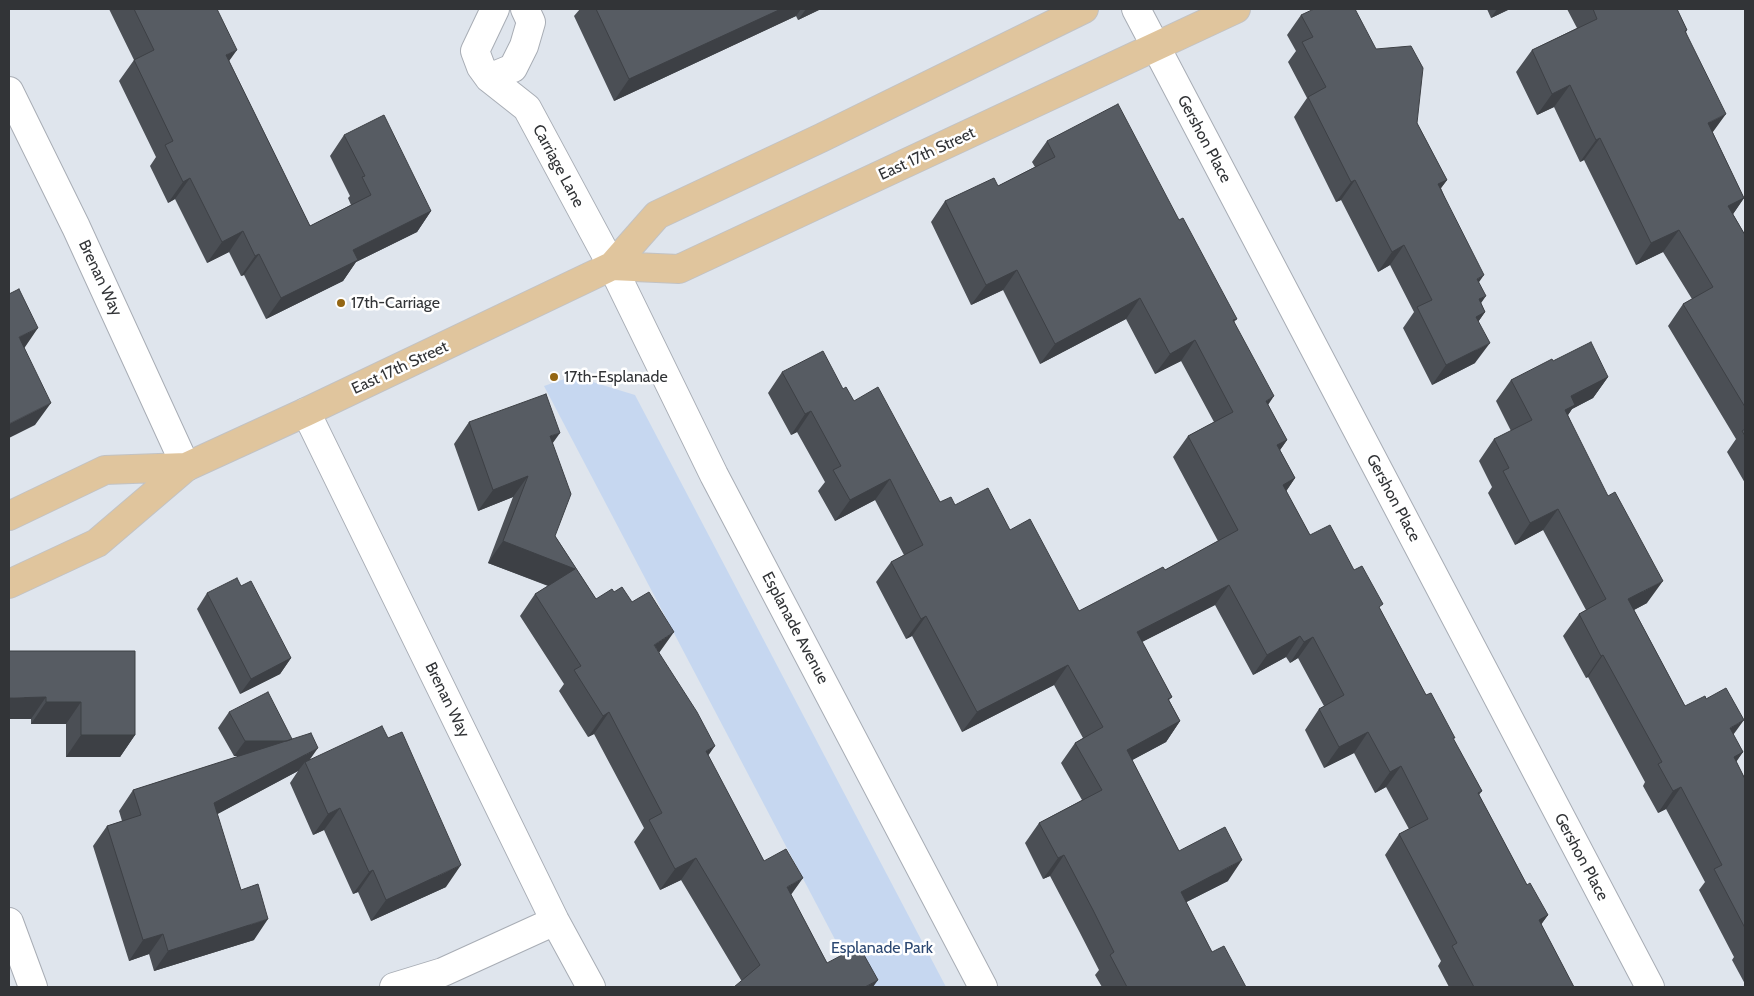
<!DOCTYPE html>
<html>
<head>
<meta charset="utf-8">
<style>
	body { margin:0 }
	#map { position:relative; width:1754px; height:996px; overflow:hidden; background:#dfe5ed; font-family:Cabin,sans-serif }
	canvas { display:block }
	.frame { position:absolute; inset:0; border:10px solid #323437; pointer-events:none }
</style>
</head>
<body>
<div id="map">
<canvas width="1754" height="996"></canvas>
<div class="frame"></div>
</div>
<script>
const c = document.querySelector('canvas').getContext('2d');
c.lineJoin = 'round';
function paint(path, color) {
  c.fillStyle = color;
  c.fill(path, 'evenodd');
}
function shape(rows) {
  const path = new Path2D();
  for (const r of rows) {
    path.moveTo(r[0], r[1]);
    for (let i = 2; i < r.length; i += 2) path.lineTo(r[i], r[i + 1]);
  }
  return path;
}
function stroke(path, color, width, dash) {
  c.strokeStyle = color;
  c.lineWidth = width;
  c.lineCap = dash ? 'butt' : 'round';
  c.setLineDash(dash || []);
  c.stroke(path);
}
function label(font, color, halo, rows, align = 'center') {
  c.font = font + ' Cabin,sans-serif';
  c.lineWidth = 5;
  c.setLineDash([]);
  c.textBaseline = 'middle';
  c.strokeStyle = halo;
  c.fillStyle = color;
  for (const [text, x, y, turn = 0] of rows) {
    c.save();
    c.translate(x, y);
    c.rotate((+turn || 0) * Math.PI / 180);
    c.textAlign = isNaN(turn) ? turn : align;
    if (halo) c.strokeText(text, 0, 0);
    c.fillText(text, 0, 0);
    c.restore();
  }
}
const green = shape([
	[573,376,635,395,946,987,860,987,544,386]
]);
const minor = shape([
	[495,9,475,51,481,67,489,78,527,108,612,266],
	[1136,9,1650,987],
	[489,78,513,68,524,46,531,22,525,9],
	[9,91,76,227,186,467],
	[306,412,555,921,591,987],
	[9,922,33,987],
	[394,987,443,972,555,921]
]);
const tertiary = shape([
	[612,266,714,475,983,987]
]);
const primary = shape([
	[612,266,679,269,1236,9],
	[9,516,105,470,186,467],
	[9,584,97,543,186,467,306,412,612,266,657,215,821,138,1084,9]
]);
const wall = shape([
	[109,9,217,9,229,61,310,226,351,205,348,198,350,196,330,156,344,135,431,211,417,232,356,262,343,281,266,319,244,275,241,276,229,252,207,263,175,199,168,203,150,166,156,157,119,81,134,60],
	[580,9,821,9,798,20,796,16,614,101,574,16],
	[1487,9,1510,9,1491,18],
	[1567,9,1677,9,1687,30,1686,32,1713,133,1744,198,1733,214,1745,235,1745,483,1727,452,1736,439,1668,326,1683,304,1692,299,1663,252,1636,265,1584,160,1580,162,1554,107,1537,115,1516,72,1532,50,1577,28],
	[1301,15,1376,49,1417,123,1447,180,1441,188,1479,282,1481,303,1485,312,1478,322,1475,363,1432,385,1403,328,1414,312,1390,265,1378,272,1341,200,1336,202,1294,117,1307,98,1288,62,1296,51,1287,35],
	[1047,141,1179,220,1237,319,1234,322,1268,405,1287,440,1280,450,1295,478,1286,491,1310,535,1354,570,1380,609,1426,695,1453,739,1482,791,1479,795,1527,885,1548,915,1541,924,1574,987,1449,987,1438,966,1441,961,1385,855,1399,834,1409,829,1386,787,1375,793,1354,753,1324,768,1305,730,1319,709,1324,706,1298,658,1290,663,1286,657,1253,675,1215,605,1142,642,1172,697,1169,700,1180,721,1166,742,1132,760,1179,851,1228,881,1186,902,1212,952,1246,987,1102,987,1095,975,1099,970,1079,931,1050,876,1043,879,1025,843,1039,823,1082,800,1061,763,1075,743,1083,738,1054,685,962,732,912,636,906,639,876,582,891,562,904,555,875,500,835,521,818,491,825,482,797,432,791,435,768,393,782,372,843,389,940,502,955,505,1010,530,1079,611,1165,570,1218,541,1173,457,1188,436,1214,422,1181,361,1155,374,1126,319,1040,364,1003,290,971,305,931,222,945,201,998,186,1035,167,1032,162],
	[1553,361,1608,377,1593,398,1572,409,1568,415,1647,603,1634,610,1685,706,1733,735,1743,752,1736,761,1745,779,1745,984,1732,960,1734,957,1699,890,1705,882,1666,809,1658,813,1643,786,1645,782,1588,677,1586,678,1563,636,1579,614,1586,610,1543,530,1515,545,1488,493,1492,487,1479,461,1494,439,1511,431,1496,401,1511,380],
	[469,422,552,444,555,536,596,599,659,653,708,756,764,861,791,895,827,963,878,980,741,980,681,880,660,890,634,842,644,828,594,734,588,737,559,691,564,684,520,616,535,594,548,586,488,563,513,497,478,511,454,444],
	[241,586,291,658,280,674,240,694,197,609,207,593],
	[9,651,135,735,120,757,66,757,66,724,31,724,31,719],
	[229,712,293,739,310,759,446,887,371,921,358,892,353,894,324,830,313,835,290,783,298,771,217,814,254,940,154,971,149,954,129,961,93,846,107,826,122,821,119,811,133,790,240,756,234,756,218,728]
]);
const shadedWall = shape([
	[781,9,801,9,796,16,614,101,629,79],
	[806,9,821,9,798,20],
	[1497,9,1510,9,1491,18],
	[237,50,222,71,226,55],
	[1570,85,1554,107,1537,115,1552,94],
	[1726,114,1710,136,1708,123],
	[1600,138,1584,160,1580,162,1596,140],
	[190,178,175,199,168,203,183,182],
	[1355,180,1341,200,1336,202,1351,182],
	[1447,180,1432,200,1438,184],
	[1744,198,1729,220,1728,206],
	[431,211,417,232,356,262,343,281,266,319,281,298,353,250],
	[1679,230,1663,252,1636,265,1651,243],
	[243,231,229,252,207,263,222,242],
	[1404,245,1390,265,1378,272,1392,252],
	[259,254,244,275,241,276,255,256],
	[1017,270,1003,290,971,305,986,285],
	[1484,275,1470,295,1477,279],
	[1486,296,1472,316,1479,299],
	[1140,298,1126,319,1040,364,1055,344],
	[1485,312,1471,332,1476,317],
	[38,328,23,350,19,337],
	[1195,340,1181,361,1155,374,1170,354],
	[1490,343,1475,363,1432,385,1446,365],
	[1608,377,1593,398,1572,409,1560,427,1571,396],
	[1274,396,1260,417,1266,401],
	[51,403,35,425,9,438,9,424],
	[811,411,797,432,791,435,805,414],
	[560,433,545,454,550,436],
	[1287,440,1273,460,1277,445],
	[528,476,513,497,478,511,493,490],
	[1295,478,1281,499,1283,485],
	[890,479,875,500,835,521,850,500],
	[1558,509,1543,530,1515,545,1530,523],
	[503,541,575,569,560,590,488,563],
	[1663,581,1647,603,1613,621,1628,599],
	[1229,585,1215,605,1122,652,1137,632],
	[926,616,912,636,906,639,921,619],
	[674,632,659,653,654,645],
	[1300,636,1286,657,1253,675,1267,655],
	[1313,637,1298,658,1290,663,1304,642],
	[1603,655,1588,677,1586,678,1601,656],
	[291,658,280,674,240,694,251,679],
	[1068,665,1054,685,962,732,977,712],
	[46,697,31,719,9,719,9,698],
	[46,702,81,702,66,724,31,724],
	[609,712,594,734,588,737,603,716],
	[1744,720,1728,742,1730,728],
	[1180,721,1166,742,1112,771,1127,750],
	[1368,732,1354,753,1324,768,1339,747],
	[81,735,135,735,120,757,66,757],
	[245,741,293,741,283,756,234,756],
	[715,746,700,767,706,751],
	[318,748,306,765,305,762,298,771,199,824,214,803],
	[1743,752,1728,774,1734,757],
	[1401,766,1386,787,1375,793,1390,772],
	[1681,787,1666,809,1658,813,1673,791],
	[340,808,324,830,313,835,328,814],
	[1064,855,1050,876,1043,879,1058,858],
	[696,858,681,880,660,890,675,869],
	[1242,860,1228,881,1167,912,1181,892],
	[461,865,446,887,371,921,386,900],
	[373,870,358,892,353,894,369,872],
	[803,878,788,899,787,887],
	[1548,915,1533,936,1539,920],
	[268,919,254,940,154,971,168,951],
	[163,934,149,954,129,961,143,940],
	[878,980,873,987,865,987]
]);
const building = shape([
	[134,9,217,9,237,50,226,55,310,226,371,195,362,177,365,176,344,135,384,115,431,211,353,250,358,260,281,298,259,254,255,256,243,231,222,242,190,178,183,182,165,145,173,141,134,60,154,50,134,9],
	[596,9,781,9,629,79,596,9],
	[1314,9,1355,9,1376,49,1411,46,1423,68,1417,123,1447,180,1438,184,1484,275,1477,279,1486,296,1479,299,1485,312,1476,317,1490,343,1446,365,1417,307,1432,300,1404,245,1392,252,1355,180,1351,182,1308,97,1326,87,1302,42,1313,37,1301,15,1314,9],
	[1593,9,1677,9,1687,30,1685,31,1726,114,1708,123,1744,198,1728,206,1745,235,1745,407,1683,304,1713,287,1679,230,1651,243,1600,138,1596,140,1570,85,1552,94,1532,50,1597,19,1593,9],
	[1118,104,1179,220,1183,218,1237,319,1233,320,1274,396,1266,401,1287,440,1277,445,1295,478,1283,485,1310,535,1330,525,1354,570,1362,566,1383,604,1379,607,1426,695,1431,693,1455,738,1453,738,1482,791,1478,793,1527,885,1530,883,1548,915,1539,920,1574,987,1474,987,1452,946,1457,943,1399,834,1428,819,1401,766,1390,772,1368,732,1339,747,1319,709,1344,695,1313,637,1304,642,1300,636,1267,655,1229,585,1137,632,1172,697,1168,699,1180,721,1127,750,1179,851,1225,827,1242,860,1181,892,1212,952,1224,946,1246,987,1127,987,1110,955,1114,952,1093,910,1064,855,1058,858,1039,823,1102,790,1075,743,1103,727,1068,665,977,712,926,616,921,619,891,562,923,545,890,479,850,500,833,470,841,466,811,411,805,414,782,372,823,351,843,389,846,387,854,401,878,387,940,502,951,497,955,505,988,488,1010,530,1030,519,1079,611,1163,567,1165,570,1238,530,1188,436,1233,412,1195,340,1170,354,1140,298,1055,344,1017,270,986,285,945,201,994,178,998,186,1055,157,1047,141,1118,104],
	[19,289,38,328,19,337,51,403,9,424,9,294,19,289],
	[1591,342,1608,377,1571,396,1575,405,1565,410,1608,496,1615,492,1663,581,1628,599,1685,706,1705,696,1706,699,1726,688,1744,720,1730,728,1743,752,1734,757,1745,779,1745,928,1714,869,1722,865,1681,787,1673,791,1658,764,1662,762,1603,655,1601,656,1579,614,1606,599,1558,509,1530,523,1503,471,1509,468,1494,439,1532,420,1511,380,1552,359,1553,361,1591,342],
	[546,394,560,433,550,436,571,494,555,536,596,599,612,589,614,592,622,587,632,602,649,592,674,632,654,645,697,712,715,746,706,751,764,861,786,849,803,878,787,887,827,963,859,946,878,980,865,987,734,987,760,965,696,858,675,869,649,820,662,813,609,712,603,716,574,670,581,666,535,594,575,569,503,541,528,476,493,490,469,422,546,394],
	[1745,429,1745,436,1742,431,1745,429],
	[237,578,241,586,251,581,291,658,251,679,207,593,237,578],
	[9,651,135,651,135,735,81,735,81,702,46,702,46,697,9,698,9,651],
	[268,692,292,739,287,741,245,741,229,712,268,692],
	[382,726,388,738,402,732,461,865,386,900,373,870,369,872,340,808,328,814,305,762,382,726],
	[311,733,318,748,214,803,241,890,258,884,268,919,168,951,163,934,143,940,107,826,141,815,133,790,311,733]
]);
const markers = [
	[341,303,5,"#946613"],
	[554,377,5,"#946613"]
];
const streetNames = [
	["Gershon Place",1204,139,62],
	["East 17th Street",927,154,-25],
	["Carriage Lane",558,166,62],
	["Brenan Way",100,278,65],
	["East 17th Street",400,368,-25],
	["Gershon Place",1393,498,62],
	["Esplanade Avenue",795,628,62],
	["Brenan Way",447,700,64],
	["Gershon Place",1581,857,62]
];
const poiNames = [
	["17th-Carriage",351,303],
	["17th-Esplanade",564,377]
];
const parkNames = [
	["Esplanade Park",882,948]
];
paint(green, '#c6d7f0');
stroke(minor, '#a8adb5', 30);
stroke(tertiary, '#a8adb5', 30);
stroke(primary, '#c2c2c3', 30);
stroke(minor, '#fff', 28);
stroke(tertiary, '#fff', 28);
stroke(primary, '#e0c59d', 28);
paint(wall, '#4b4f55');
paint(shadedWall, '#3d4045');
paint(building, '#575c63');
stroke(building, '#3d4045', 1);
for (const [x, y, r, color] of markers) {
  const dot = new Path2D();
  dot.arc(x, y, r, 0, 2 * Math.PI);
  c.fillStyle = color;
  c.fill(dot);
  stroke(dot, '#fff', 2);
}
label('16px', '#323437', '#fff', streetNames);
label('16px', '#323437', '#fff', poiNames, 'left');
label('16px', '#2b4771', '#fff', parkNames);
</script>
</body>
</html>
